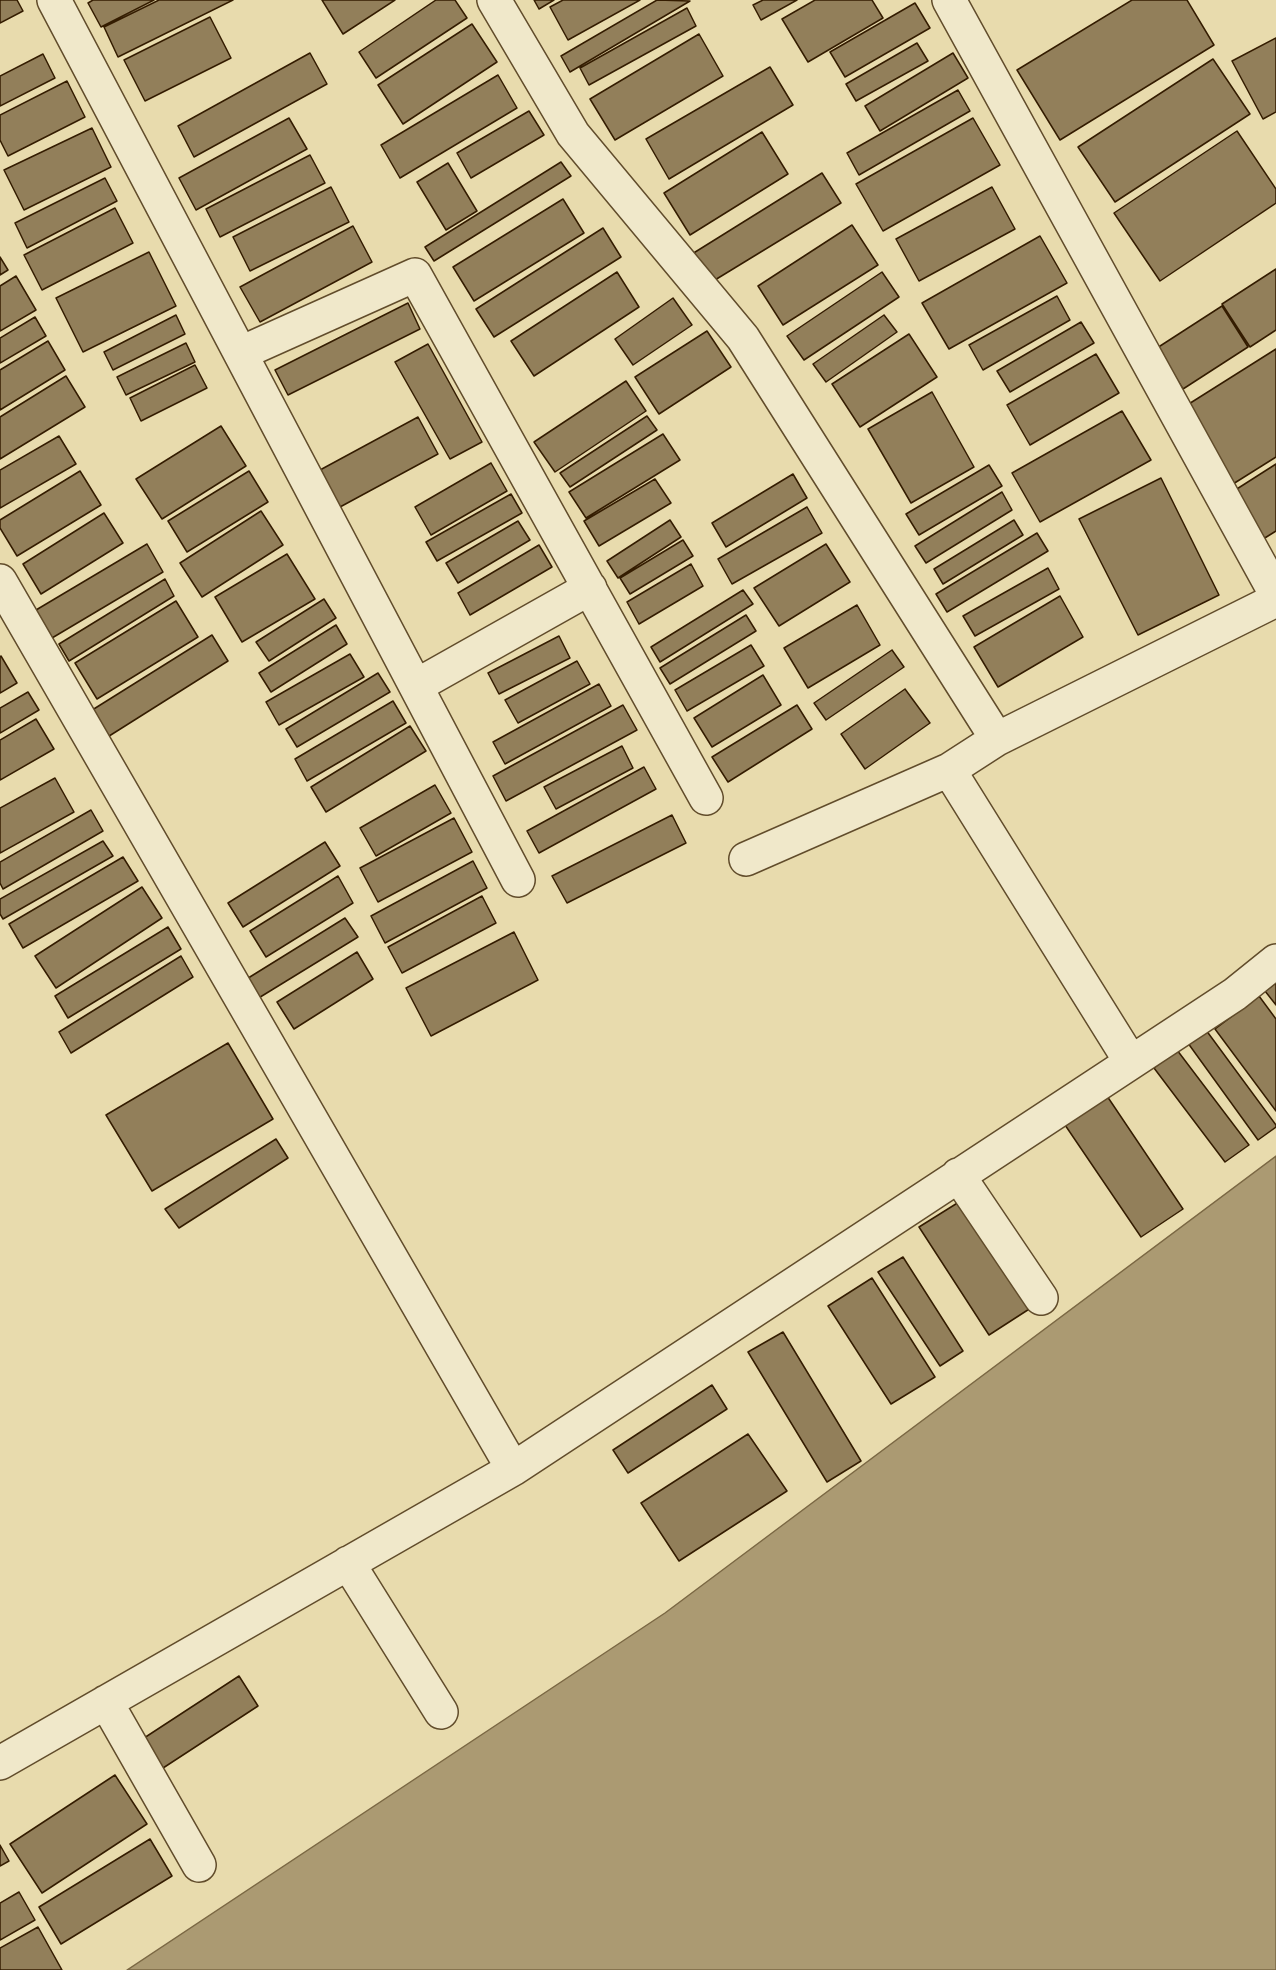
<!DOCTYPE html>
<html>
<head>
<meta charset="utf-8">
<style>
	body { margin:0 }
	canvas { display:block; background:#e8dbad }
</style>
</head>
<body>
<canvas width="1276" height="1970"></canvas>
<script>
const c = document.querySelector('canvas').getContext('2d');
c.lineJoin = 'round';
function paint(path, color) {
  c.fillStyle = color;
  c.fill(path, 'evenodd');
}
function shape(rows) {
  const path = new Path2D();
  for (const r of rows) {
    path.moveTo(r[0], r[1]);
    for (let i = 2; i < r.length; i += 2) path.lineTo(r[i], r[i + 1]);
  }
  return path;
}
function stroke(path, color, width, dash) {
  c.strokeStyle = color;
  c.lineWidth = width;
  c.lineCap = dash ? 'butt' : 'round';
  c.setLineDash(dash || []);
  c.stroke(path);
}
const water = shape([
	[1276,1156,1276,1970,127,1970,665,1613,1276,1156]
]);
const building = shape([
	[0,0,17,0,23,11,0,23,0,0],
	[93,0,154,0,101,27,88,3,93,0],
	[159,0,233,0,118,57,104,27,159,0],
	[322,0,395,0,343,34,322,0],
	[436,0,455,0,467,18,376,78,359,52,436,0],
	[534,0,554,0,539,9,534,0],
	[563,0,640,0,568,40,550,7,563,0],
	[657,0,690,1,570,72,561,56,657,0],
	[763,0,797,0,761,20,753,5,763,0],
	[815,0,872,0,883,18,808,62,782,19,815,0],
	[1132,0,1187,0,1214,45,1060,140,1017,70,1132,0],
	[915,3,930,28,845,77,830,52,915,3],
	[687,8,696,26,589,85,580,68,687,8],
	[210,17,231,58,145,101,124,60,210,17],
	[472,24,497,62,403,124,378,85,472,24],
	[699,34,723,76,615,140,590,99,699,34],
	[1276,38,1276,112,1263,119,1232,61,1276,38],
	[917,43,928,61,856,101,846,84,917,43],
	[310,53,327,84,194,157,178,126,310,53],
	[953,53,968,78,880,131,865,106,953,53],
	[43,54,55,78,0,106,0,76,43,54],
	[1213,59,1250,114,1115,202,1078,147,1213,59],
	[770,67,793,105,669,179,646,139,770,67],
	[498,75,517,108,400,178,381,145,498,75],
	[67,81,85,117,8,156,0,140,0,115,67,81],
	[958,90,970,111,859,175,847,153,958,90],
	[529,111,544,135,471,178,457,153,529,111],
	[289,118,307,149,196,210,179,178,289,118],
	[973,118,1000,165,883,231,856,184,973,118],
	[92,128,111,167,24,210,4,170,92,128],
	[1237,131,1276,189,1276,203,1160,281,1114,213,1237,131],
	[762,132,788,174,690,235,664,193,762,132],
	[310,155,325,183,220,237,206,209,310,155],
	[561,162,571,176,434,261,425,247,561,162],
	[448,163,477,211,446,230,417,182,448,163],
	[822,173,841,203,710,283,692,254,822,173],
	[105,178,117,201,27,248,15,223,105,178],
	[331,187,349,222,250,271,233,237,331,187],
	[992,187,1015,229,919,281,896,239,992,187],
	[563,199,584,233,474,301,453,267,563,199],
	[115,208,133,243,42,290,24,255,115,208],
	[852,225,878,265,783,325,758,286,852,225],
	[353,226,372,262,260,322,240,287,353,226],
	[603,228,621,257,494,337,476,309,603,228],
	[1040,236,1067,283,949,349,922,303,1040,236],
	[149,252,176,306,83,352,56,298,149,252],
	[0,257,8,270,0,275,0,257],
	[1276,269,1276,330,1250,347,1222,304,1276,269],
	[617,272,639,307,534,376,511,341,617,272],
	[882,272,899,297,804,360,787,336,882,272],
	[16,276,36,310,0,331,0,286,16,276],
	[1057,296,1070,320,983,370,969,345,1057,296],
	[673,298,692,325,633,365,615,339,673,298],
	[408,303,420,329,288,395,275,370,408,303],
	[1222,306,1248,347,1183,389,1157,348,1222,306],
	[176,315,185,334,113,370,104,352,176,315],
	[884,315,897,332,826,382,813,364,884,315],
	[35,317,46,336,0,363,0,338,35,317],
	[1081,322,1094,343,1010,392,997,371,1081,322],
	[707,331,731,367,659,414,635,377,707,331],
	[909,334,937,377,860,427,832,384,909,334],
	[48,341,65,370,0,410,0,370,48,341],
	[186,343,195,362,126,395,117,377,186,343],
	[428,344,482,442,450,459,395,362,428,344],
	[1276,349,1276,457,1233,484,1184,407,1276,349],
	[1096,354,1119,393,1030,445,1007,405,1096,354],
	[195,365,207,388,141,421,130,398,195,365],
	[66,376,85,407,0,459,0,417,66,376],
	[626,381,646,411,555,472,534,442,626,381],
	[932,392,974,467,911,503,868,429,932,392],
	[1122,411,1151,460,1040,522,1012,473,1122,411],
	[647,416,657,430,570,487,560,473,647,416],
	[418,417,438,454,340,507,320,470,418,417],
	[221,426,246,466,162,519,136,479,221,426],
	[663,434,680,460,586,518,569,492,663,434],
	[59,436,76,464,0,508,0,470,59,436],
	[491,463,507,491,431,535,415,507,491,463],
	[1276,464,1276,531,1260,541,1229,494,1276,464],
	[989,465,1002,486,919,535,906,514,989,465],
	[80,471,101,505,17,556,0,528,0,520,80,471],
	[249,471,268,502,187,552,168,521,249,471],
	[793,474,807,498,726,547,712,523,793,474],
	[1161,478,1219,595,1138,635,1079,519,1161,478],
	[655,479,671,503,599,546,584,521,655,479],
	[1002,492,1012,510,926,563,915,546,1002,492],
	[511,494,522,513,437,561,426,542,511,494],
	[807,507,822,533,732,584,718,559,807,507],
	[261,511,283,545,202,597,180,563,261,511],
	[104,513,123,543,41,594,23,564,104,513],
	[670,520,681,537,618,578,607,561,670,520],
	[1014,520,1023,535,943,584,934,569,1014,520],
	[518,521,530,540,458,583,446,563,518,521],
	[1037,533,1048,551,947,612,936,594,1037,533],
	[683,540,693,556,630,594,620,578,683,540],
	[147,544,163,572,52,638,36,610,147,544],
	[826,544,850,582,779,626,754,588,826,544],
	[539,545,552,567,470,615,458,593,539,545],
	[287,554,315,599,242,642,215,597,287,554],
	[691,564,703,586,639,624,627,602,691,564],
	[1048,568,1059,589,975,636,963,616,1048,568],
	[165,579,174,596,69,661,59,644,165,579],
	[743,590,753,604,660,662,651,647,743,590],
	[1060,596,1083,637,998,687,974,647,1060,596],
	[324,599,336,618,269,661,256,642,324,599],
	[176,601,198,637,97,699,75,663,176,601],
	[857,605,880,645,808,688,784,648,857,605],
	[746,615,756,631,670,684,660,668,746,615],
	[336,625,347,644,271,692,259,673,336,625],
	[212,635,228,661,106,738,89,712,212,635],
	[559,636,570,658,499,694,488,673,559,636],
	[751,645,764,666,687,711,675,690,751,645],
	[892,650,904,667,826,720,814,703,892,650],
	[350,654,364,677,279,725,266,702,350,654],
	[1,656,17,683,0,693,0,657,1,656],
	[577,661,590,684,518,723,505,700,577,661],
	[378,673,390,692,297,747,286,729,378,673],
	[763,675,781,705,712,747,694,718,763,675],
	[599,684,611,706,505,764,493,742,599,684],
	[905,689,930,723,865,769,841,734,905,689],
	[28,692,39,710,0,733,0,708,28,692],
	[393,701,406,723,307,781,295,759,393,701],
	[623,705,637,730,506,801,493,776,623,705],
	[797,705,812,729,728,782,712,757,797,705],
	[36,719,54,749,0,780,0,740,36,719],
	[410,726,426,751,326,812,311,787,410,726],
	[622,746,633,768,556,809,544,787,622,746],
	[644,767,656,789,539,853,527,831,644,767],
	[55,778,74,812,0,853,0,808,55,778],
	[435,785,451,813,376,856,360,828,435,785],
	[91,810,103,831,3,889,0,883,0,862,91,810],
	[672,815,686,843,567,903,552,876,672,815],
	[454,818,472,852,378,902,360,868,454,818],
	[103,841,113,856,3,919,0,914,0,899,103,841],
	[325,842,340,866,243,927,228,903,325,842],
	[123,857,138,881,23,948,9,924,123,857],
	[473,861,487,888,385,943,371,916,473,861],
	[338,876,353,903,266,957,250,931,338,876],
	[142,887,162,918,56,988,35,956,142,887],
	[482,896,496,923,402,973,388,947,482,896],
	[345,918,358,937,257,999,245,980,345,918],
	[168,927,181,949,68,1018,55,996,168,927],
	[514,932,538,980,431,1036,406,988,514,932],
	[357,952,373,979,294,1029,277,1002,357,952],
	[181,956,193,977,71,1053,59,1032,181,956],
	[1276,983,1276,1005,1265,991,1276,983],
	[1259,996,1276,1019,1276,1111,1215,1029,1259,996],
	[1203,1026,1276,1125,1276,1127,1258,1140,1185,1039,1203,1026],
	[228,1043,273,1119,152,1191,106,1115,228,1043],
	[1177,1050,1249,1145,1225,1162,1154,1068,1177,1050],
	[1105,1093,1183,1209,1141,1237,1063,1122,1105,1093],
	[276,1139,288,1158,179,1228,165,1209,276,1139],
	[967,1197,1037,1304,989,1335,919,1227,967,1197],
	[903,1257,963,1351,940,1366,878,1272,903,1257],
	[872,1278,935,1377,891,1404,828,1306,872,1278],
	[783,1332,861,1461,827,1482,748,1352,783,1332],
	[712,1385,727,1409,628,1473,613,1450,712,1385],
	[748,1434,787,1491,679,1561,641,1503,748,1434],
	[239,1676,258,1706,160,1770,141,1740,239,1676],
	[115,1775,147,1824,42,1893,10,1844,115,1775],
	[150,1839,172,1876,61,1944,39,1907,150,1839],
	[0,1845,9,1861,0,1866,0,1845],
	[19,1892,35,1920,0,1940,0,1903,19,1892],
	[38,1927,62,1970,0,1970,0,1948,38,1927]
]);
const minor = shape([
	[54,0,518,880],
	[494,0,573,134,743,338,997,739],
	[949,0,1276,594],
	[241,353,415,275,706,798],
	[0,581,513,1469],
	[416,686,590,588],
	[949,770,1131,1062],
	[746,859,949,770,997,739,1276,600],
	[958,1175,1041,1298],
	[348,1563,441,1712],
	[106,1702,199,1865],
	[0,1763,513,1469,1235,994,1276,961]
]);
paint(water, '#ab9a72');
stroke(water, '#7b6844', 1.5);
paint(building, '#927f5a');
stroke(building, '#341c00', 1.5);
stroke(minor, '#614c2b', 36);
stroke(minor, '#f0e8ca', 33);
</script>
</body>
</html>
